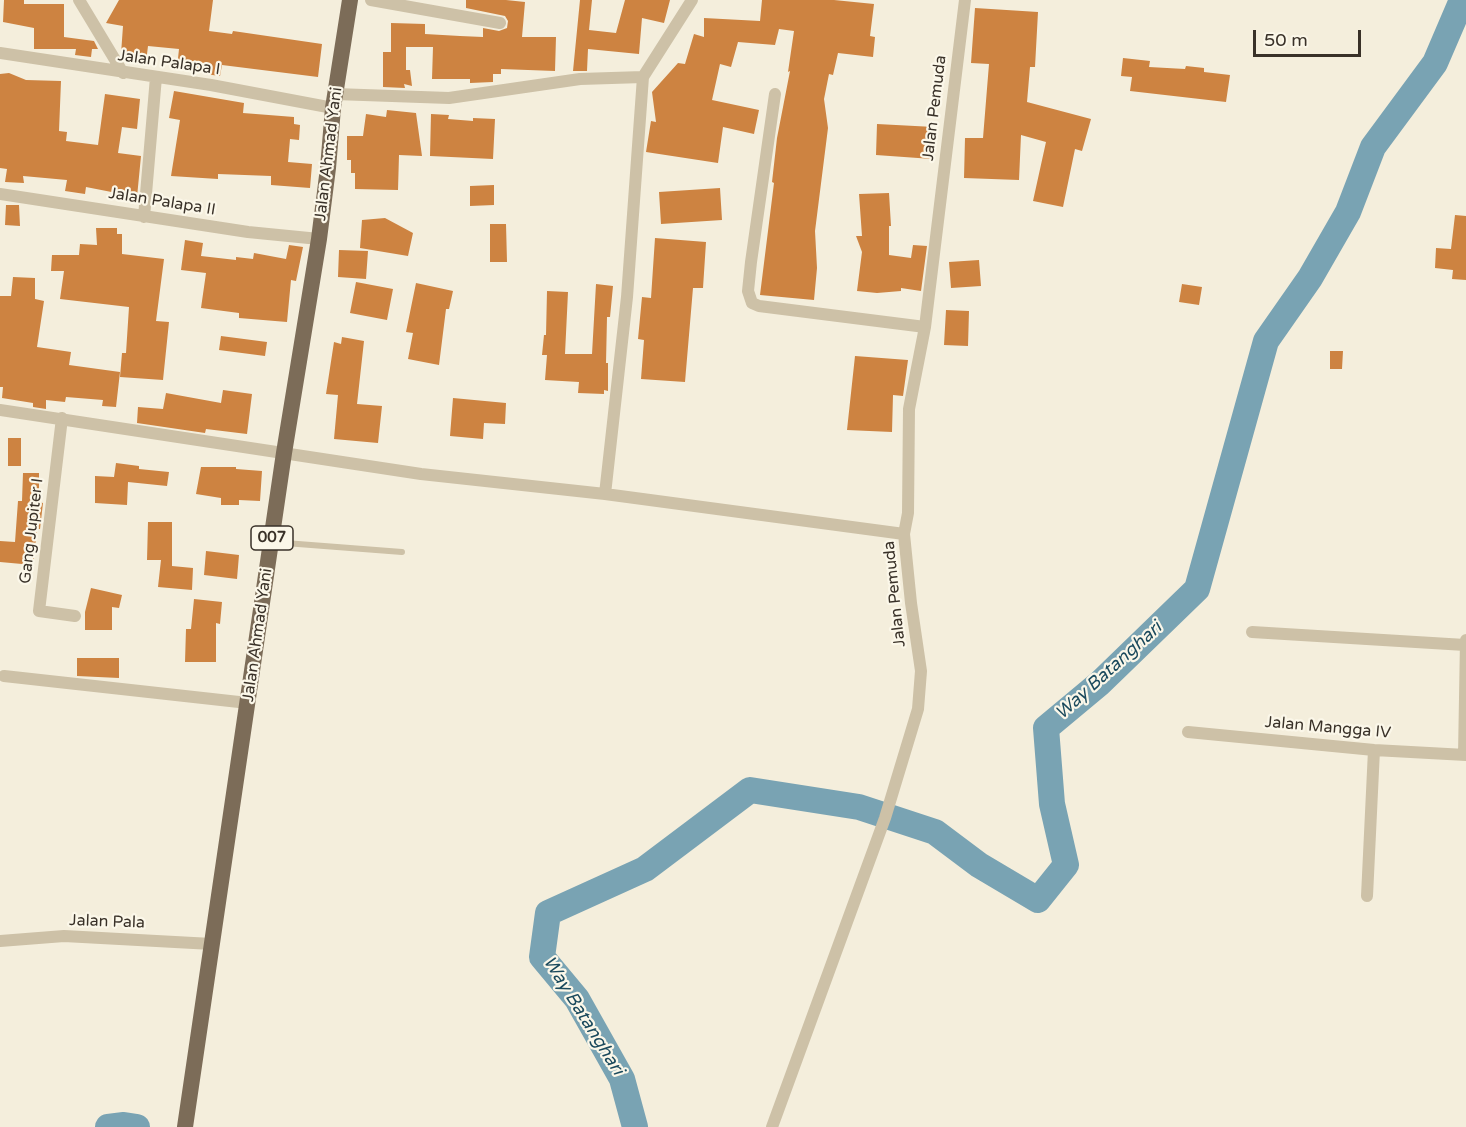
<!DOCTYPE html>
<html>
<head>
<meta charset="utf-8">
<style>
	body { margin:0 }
	#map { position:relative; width:1466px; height:1127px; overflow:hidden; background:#f4eedc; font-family:"Varela Round",sans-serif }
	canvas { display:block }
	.scale { position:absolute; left:1253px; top:30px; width:108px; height:27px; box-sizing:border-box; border:3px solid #393128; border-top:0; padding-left:8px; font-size:18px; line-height:21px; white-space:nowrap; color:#393128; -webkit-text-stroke:4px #fbf7e9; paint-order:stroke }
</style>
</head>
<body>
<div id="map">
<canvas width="1466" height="1127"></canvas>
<div class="scale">50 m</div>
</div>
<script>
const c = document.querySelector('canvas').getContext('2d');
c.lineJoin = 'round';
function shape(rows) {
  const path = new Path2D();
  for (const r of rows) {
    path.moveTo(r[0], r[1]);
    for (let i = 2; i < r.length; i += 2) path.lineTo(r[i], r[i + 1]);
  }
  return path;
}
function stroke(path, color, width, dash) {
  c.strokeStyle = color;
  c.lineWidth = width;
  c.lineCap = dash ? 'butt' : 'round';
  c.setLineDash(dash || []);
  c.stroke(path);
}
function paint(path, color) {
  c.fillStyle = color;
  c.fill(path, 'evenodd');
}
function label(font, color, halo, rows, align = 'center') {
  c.font = font + ' "Varela Round",sans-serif';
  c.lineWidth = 4.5;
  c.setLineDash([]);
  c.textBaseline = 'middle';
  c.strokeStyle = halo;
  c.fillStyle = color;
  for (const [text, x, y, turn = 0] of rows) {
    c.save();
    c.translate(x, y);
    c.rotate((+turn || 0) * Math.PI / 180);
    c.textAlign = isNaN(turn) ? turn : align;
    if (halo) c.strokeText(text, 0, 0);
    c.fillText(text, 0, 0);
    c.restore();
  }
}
const river = shape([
	[108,1127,124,1125,137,1127],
	[635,1127,622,1079,577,999,542,957,548,913,645,869,750,790,859,807,935,832,979,865,1038,900,1066,865,1052,804,1046,728,1100,683,1197,589,1266,341,1310,278,1348,212,1373,147,1435,63,1462,0]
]);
const building = shape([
	[4,0,24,0,24,4,64,4,64,37,94,41,98,49,92,49,91,57,75,55,76,49,34,49,34,28,3,22],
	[119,0,213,0,209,31,232,34,233,31,322,44,318,77,222,65,220,76,205,74,205,71,177,68,179,49,148,46,146,62,125,61,121,54,123,26,106,23],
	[466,0,506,0,525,2,522,37,556,37,555,71,501,69,501,74,493,74,493,82,470,83,470,79,432,79,433,47,406,47,406,70,410,70,412,86,404,84,405,88,383,87,383,52,391,52,391,23,425,24,425,34,460,36,483,37,483,28,499,31,507,28,508,21,505,16,466,8],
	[580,0,592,0,589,30,616,33,625,0,670,0,664,23,642,18,639,54,588,49,587,71,573,71],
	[762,0,834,0,874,4,870,36,875,37,873,57,838,53,833,75,829,74,824,99,828,128,815,231,817,268,814,300,760,295,774,183,772,182,777,138,790,71,788,72,794,31,779,29,775,45,738,42,731,67,720,64,712,100,759,110,754,134,723,127,718,163,646,152,651,121,656,122,652,92,678,63,685,64,694,34,704,37,704,18,760,21],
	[975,8,1038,12,1035,67,1030,67,1027,102,1091,119,1082,151,1075,149,1063,207,1033,201,1046,142,1021,135,1019,180,964,178,965,138,983,138,989,64,971,63],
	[1123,58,1150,61,1149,67,1185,69,1186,66,1204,68,1204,72,1230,75,1226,102,1130,91,1132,77,1121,76],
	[9,73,26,80,61,81,59,131,67,132,66,141,98,145,105,94,140,99,137,129,122,127,118,153,141,156,137,197,86,187,85,194,65,191,67,180,23,176,24,183,5,182,7,169,0,168,0,74],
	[174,91,244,103,243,113,294,117,294,124,300,125,299,140,290,139,288,162,312,164,310,188,271,185,271,176,218,174,218,179,171,176,180,120,169,118],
	[387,110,416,113,422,156,399,155,398,190,355,189,355,173,351,173,351,160,347,160,347,136,363,136,366,114,386,117],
	[431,114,449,115,448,119,473,121,473,118,495,119,493,159,430,156],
	[877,124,934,127,932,159,876,155],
	[494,185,494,205,470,206,470,186],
	[720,188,722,220,661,224,659,192],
	[889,193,891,226,889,226,889,255,911,258,913,245,927,246,921,291,901,288,901,291,877,293,857,291,862,252,856,236,862,236,859,194],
	[6,205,19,205,20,226,5,225],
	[1455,215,1466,216,1466,280,1452,279,1453,270,1435,268,1436,248,1451,249],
	[385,218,413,233,408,256,360,248,362,220],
	[490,224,506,224,507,262,490,262],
	[96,228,117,228,117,234,122,234,122,254,164,259,156,321,169,322,163,380,120,377,122,353,126,353,129,307,60,299,64,271,51,271,52,255,79,255,80,244,97,245],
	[655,238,706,242,703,288,693,288,685,382,641,379,644,340,638,339,642,297,651,298],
	[185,240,203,243,201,256,236,260,236,257,253,259,254,253,286,259,289,245,303,247,296,281,291,280,287,322,239,318,239,313,201,308,206,273,181,270],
	[339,250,368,251,366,279,338,277],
	[979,260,981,286,951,288,949,262],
	[13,277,35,278,35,299,44,301,37,347,71,352,69,365,120,372,116,407,102,406,103,400,66,397,65,402,46,400,46,409,33,407,33,403,2,398,3,387,0,387,0,296,11,296],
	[356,282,393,289,387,320,350,313],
	[416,283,453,291,449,309,446,309,439,365,408,359,413,333,406,332],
	[596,284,613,286,610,317,607,317,606,363,608,363,608,391,604,390,604,394,578,393,579,382,545,380,547,355,542,355,544,335,546,335,547,291,568,292,565,354,592,354],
	[1182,284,1202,287,1199,305,1179,302],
	[946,310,969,311,968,346,944,345],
	[221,336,267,342,265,356,219,350],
	[342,337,364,341,357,404,382,406,378,443,334,439,338,395,326,394,334,342,341,344],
	[1330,351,1343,351,1342,369,1330,369],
	[855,356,908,360,903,396,893,395,892,432,847,430],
	[223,390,252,394,247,434,206,429,205,433,137,423,138,407,163,409,166,393,221,403],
	[453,398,506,403,505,424,484,423,483,439,450,436],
	[8,438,21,438,21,466,8,466],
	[116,463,139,466,139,469,169,472,167,486,128,482,127,505,95,503,95,476,114,477],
	[201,467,236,467,236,469,262,471,260,501,239,500,239,505,221,505,221,498,196,494],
	[23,473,39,473,39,502,43,503,40,529,37,529,33,565,0,562,0,541,15,542,18,501,22,501],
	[148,522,172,522,172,566,193,568,192,590,158,587,161,560,147,560],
	[206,551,239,555,237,579,204,575],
	[91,588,122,595,119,608,112,607,112,630,85,630,85,612],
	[194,599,222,602,220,624,216,623,216,662,185,662,186,629,191,629],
	[77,658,119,658,119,678,77,676]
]);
const service = shape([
	[272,542,402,552]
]);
const minor = shape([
	[79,0,123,73],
	[371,0,500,23],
	[0,53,211,85,333,108],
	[335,94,449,98,580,79,643,77],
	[775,94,751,262,748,291,752,303,759,306,925,327],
	[0,194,248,232,319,239],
	[144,217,156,77],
	[0,410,421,474,605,494,904,534],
	[62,418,39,611,75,616],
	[605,494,627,297,643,77,692,0],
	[1252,632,1465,645],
	[4,676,248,703],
	[1188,732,1374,750,1466,755],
	[1464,755,1466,640],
	[1367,896,1374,750],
	[0,941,64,936,212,944],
	[772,1127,885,818,918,709,921,671,911,603,904,534,908,513,909,409,925,327,965,0]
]);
const primary = shape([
	[185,1127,284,453,319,239,328,168,333,108,350,0]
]);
const shields = [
	[272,538,42]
];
const shieldNames = [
	["007",272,538]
];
const streetNames = [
	["Jalan Palapa I",169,63,8],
	["Jalan Pemuda",935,108,-83],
	["Jalan Ahmad Yani",329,154,-83],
	["Jalan Palapa II",162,202,9],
	["Gang Jupiter I",32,531,-83],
	["Jalan Pemuda",895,594,-96],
	["Jalan Ahmad Yani",258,635,-82],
	["Jalan Mangga IV",1328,728,5],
	["Jalan Pala",107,922,2]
];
const waterNames = [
	["Way Batanghari",1109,671,-42],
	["Way Batanghari",583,1016,58]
];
stroke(river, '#79a3b3', 26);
paint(building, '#cd8341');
stroke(service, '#cdc1a7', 6);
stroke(minor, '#cdc1a7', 12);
stroke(primary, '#7c6c58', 16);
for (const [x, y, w] of shields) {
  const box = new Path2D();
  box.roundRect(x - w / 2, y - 12, w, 24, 4.5);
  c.fillStyle = '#fbf7e9';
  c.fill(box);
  stroke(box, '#393128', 1.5);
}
label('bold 15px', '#393128', null, shieldNames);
label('16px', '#393128', '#fbf7e9', streetNames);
label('italic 18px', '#1b4a5d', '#fbf7e9', waterNames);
</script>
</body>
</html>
